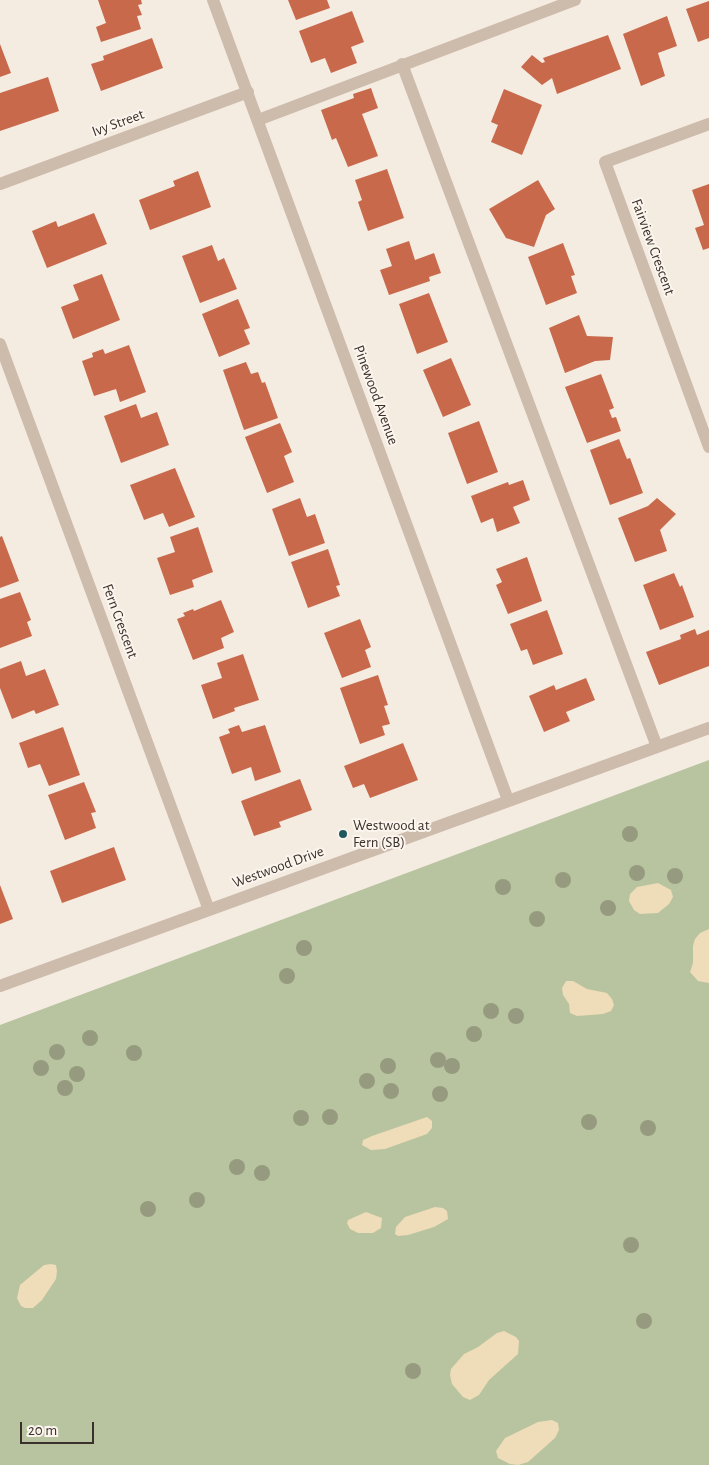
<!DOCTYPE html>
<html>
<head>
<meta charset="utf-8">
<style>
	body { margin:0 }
	#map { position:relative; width:709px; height:1465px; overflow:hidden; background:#f4ebe1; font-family:"Alegreya Sans",sans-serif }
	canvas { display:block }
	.scale { position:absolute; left:20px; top:1422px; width:74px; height:22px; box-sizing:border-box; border:2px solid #3b302b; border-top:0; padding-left:6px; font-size:15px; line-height:18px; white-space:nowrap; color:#3b302b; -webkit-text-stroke:4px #fbf5ee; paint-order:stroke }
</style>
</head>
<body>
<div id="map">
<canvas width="709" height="1465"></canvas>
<div class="scale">20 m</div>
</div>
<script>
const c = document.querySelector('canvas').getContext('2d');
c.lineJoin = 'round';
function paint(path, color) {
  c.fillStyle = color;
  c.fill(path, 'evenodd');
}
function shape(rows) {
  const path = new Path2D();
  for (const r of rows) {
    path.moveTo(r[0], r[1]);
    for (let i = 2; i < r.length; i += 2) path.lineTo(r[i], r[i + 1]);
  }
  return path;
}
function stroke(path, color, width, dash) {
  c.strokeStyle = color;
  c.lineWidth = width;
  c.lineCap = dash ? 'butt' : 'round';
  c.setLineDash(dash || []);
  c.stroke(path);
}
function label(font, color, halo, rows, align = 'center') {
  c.font = font + ' "Alegreya Sans",sans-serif';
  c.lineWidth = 4;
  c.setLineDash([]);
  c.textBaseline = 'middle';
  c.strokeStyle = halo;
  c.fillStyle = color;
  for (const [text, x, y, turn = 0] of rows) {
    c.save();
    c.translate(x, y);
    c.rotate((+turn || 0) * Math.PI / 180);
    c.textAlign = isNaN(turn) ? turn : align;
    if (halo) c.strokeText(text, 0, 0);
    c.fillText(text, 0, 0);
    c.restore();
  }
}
const green = shape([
	[709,760,709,1465,0,1465,0,1025]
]);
const sand = shape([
	[658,883,671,890,673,897,669,904,658,913,640,914,634,910,629,901,630,894,637,887],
	[709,929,709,983,698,981,690,972,693,963,693,946,695,939,700,933],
	[566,981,573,981,587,989,607,993,612,999,614,1005,611,1011,603,1014,577,1016,570,1013,569,1004,563,995,562,988],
	[427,1117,432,1121,432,1128,427,1134,385,1149,371,1150,362,1145,363,1140,372,1136],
	[435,1207,443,1208,447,1211,448,1219,434,1227,408,1235,398,1236,395,1234,396,1227,405,1217],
	[366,1212,382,1218,381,1228,373,1233,358,1233,350,1229,347,1223,348,1220],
	[51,1264,56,1265,57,1271,56,1279,42,1300,33,1308,25,1308,21,1306,17,1298,20,1285,44,1265],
	[504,1331,516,1337,519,1341,518,1354,489,1380,479,1395,470,1400,463,1397,452,1384,450,1375,451,1369,464,1354,478,1347,497,1333],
	[552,1420,558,1423,559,1430,555,1438,528,1462,518,1465,510,1464,498,1458,496,1451,505,1438,538,1422]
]);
const building = shape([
	[98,0,141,0,142,4,138,5,142,15,137,16,141,29,101,42,96,27,106,23],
	[288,0,327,0,330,8,296,20],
	[709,1,709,38,698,42,686,9],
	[352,11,364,42,351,47,357,63,331,73,325,58,311,63,299,31],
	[667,16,677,46,658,53,665,76,641,86,623,34],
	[608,35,621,69,557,94,552,78,542,85,521,67,532,55,542,63,545,62,543,58],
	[152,38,163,68,101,91,91,64,104,60,103,56],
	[0,44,11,73,0,77],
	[48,77,59,111,0,131,0,93],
	[371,88,378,108,362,114,378,156,348,167,336,138,332,140,321,110,354,98,353,94],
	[504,89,542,105,522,155,491,142,498,125,491,122],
	[387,169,404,218,368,231,358,202,362,200,355,180],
	[198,171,211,207,150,230,139,200,175,186,173,181],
	[538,180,555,209,546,215,534,247,506,238,489,209],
	[709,184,709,248,703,250,695,228,704,225,692,190],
	[94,213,107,244,47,268,32,231,56,221,58,227],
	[409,241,415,260,434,253,441,273,429,277,430,281,389,295,380,270,392,266,386,249],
	[563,243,575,275,571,276,577,293,546,305,528,257],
	[212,245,218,261,224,258,237,289,200,303,182,256],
	[102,274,120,320,73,339,61,307,79,300,73,285],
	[429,293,448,342,417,354,399,304],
	[238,299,250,328,244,330,250,344,219,357,202,314],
	[579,315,587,336,613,337,610,360,595,361,565,373,549,328],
	[129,345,146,392,120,402,116,389,94,396,82,361,93,357,92,353,103,349,105,354],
	[451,358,471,405,443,417,423,370],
	[246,362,251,374,258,372,262,383,265,382,278,418,244,430,223,370],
	[601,374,614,408,609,410,612,418,616,417,621,431,587,443,565,387],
	[136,404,141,418,157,412,169,445,121,463,104,416],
	[479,421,498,472,467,484,448,433],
	[280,423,292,452,284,456,294,482,267,493,245,437],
	[619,439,627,459,630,458,643,493,610,505,590,450],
	[175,468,195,517,169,527,163,513,144,520,130,485],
	[523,480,530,500,513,507,520,523,497,532,493,518,481,523,471,496,508,482,509,485],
	[300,498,307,517,315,514,325,543,289,556,272,509],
	[657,498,676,514,660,530,667,551,635,562,618,518,648,506],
	[198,527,213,572,192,580,194,587,170,595,157,558,175,552,170,537],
	[2,536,19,581,0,588,0,537],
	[328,549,340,585,336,586,340,596,308,608,291,562],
	[527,557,542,601,508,614,496,585,502,582,496,569],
	[674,573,680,587,682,585,694,617,660,630,643,585],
	[20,592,31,620,27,622,32,636,0,648,0,599],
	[221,600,234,632,221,638,224,648,193,660,177,619,185,616,183,613,193,609,194,611],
	[547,610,563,654,533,665,527,649,521,651,510,624],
	[360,619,371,647,365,650,371,667,342,678,324,633],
	[695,629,697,635,709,630,709,666,659,685,646,652,681,639,680,635],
	[243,654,259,700,234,708,235,711,213,719,201,685,222,678,217,663],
	[21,661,26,676,45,669,59,705,36,714,34,710,12,719,0,688,0,669],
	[378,675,388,705,384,706,390,724,382,726,385,735,360,744,340,688],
	[586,678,595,700,566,712,570,721,544,732,529,696,554,685,556,690],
	[239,725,242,732,265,725,281,772,255,781,251,767,232,774,219,737,230,733,228,729],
	[63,727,80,775,49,786,40,764,28,768,19,743],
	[403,743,418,780,370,798,364,784,353,788,344,766],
	[300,779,312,810,279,822,281,827,254,836,241,801],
	[84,782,96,812,91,813,96,828,65,840,48,795],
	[114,847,126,880,62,903,50,871],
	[0,885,13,919,0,924]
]);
const minor = shape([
	[213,0,508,800],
	[402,64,657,747],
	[258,120,575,0],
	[709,124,605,162,709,447],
	[0,184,248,92],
	[0,344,209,910],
	[0,986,709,728]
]);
const trees = [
	[630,834],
	[637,873],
	[675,876],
	[563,880],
	[503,887],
	[608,908],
	[537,919],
	[304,948],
	[287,976],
	[491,1011],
	[516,1016],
	[474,1034],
	[90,1038],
	[57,1052],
	[134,1053],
	[438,1060],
	[388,1066],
	[452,1066],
	[41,1068],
	[77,1074],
	[367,1081],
	[65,1088],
	[391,1091],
	[440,1094],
	[330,1117],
	[301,1118],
	[589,1122],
	[648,1128],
	[237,1167],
	[262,1173],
	[197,1200],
	[148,1209],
	[631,1245],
	[644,1321],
	[413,1371]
];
const markers = [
	[343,834,5,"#1f5a5e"]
];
const streetNames = [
	["Ivy Street",118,123,-20],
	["Fairview Crescent",653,247,70],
	["Pinewood Avenue",376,395,70],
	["Fern Crescent",120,621,70],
	["Westwood Drive",278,867,-20]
];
const poiNames = [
	["Westwood at",353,825],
	["Fern (SB)",353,842]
];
paint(green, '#b8c4a0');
paint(sand, '#efdcb8');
paint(building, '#c8694b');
stroke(minor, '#cdbbac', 12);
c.fillStyle = '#969b7f';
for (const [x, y] of trees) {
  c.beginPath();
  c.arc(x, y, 8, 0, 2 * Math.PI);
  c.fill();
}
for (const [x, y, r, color] of markers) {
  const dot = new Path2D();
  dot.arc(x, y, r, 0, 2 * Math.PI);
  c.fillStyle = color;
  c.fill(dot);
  stroke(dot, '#fbf5ee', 2);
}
label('15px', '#3b302b', '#fbf5ee', streetNames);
label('15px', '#3b302b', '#fbf5ee', poiNames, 'left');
</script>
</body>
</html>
